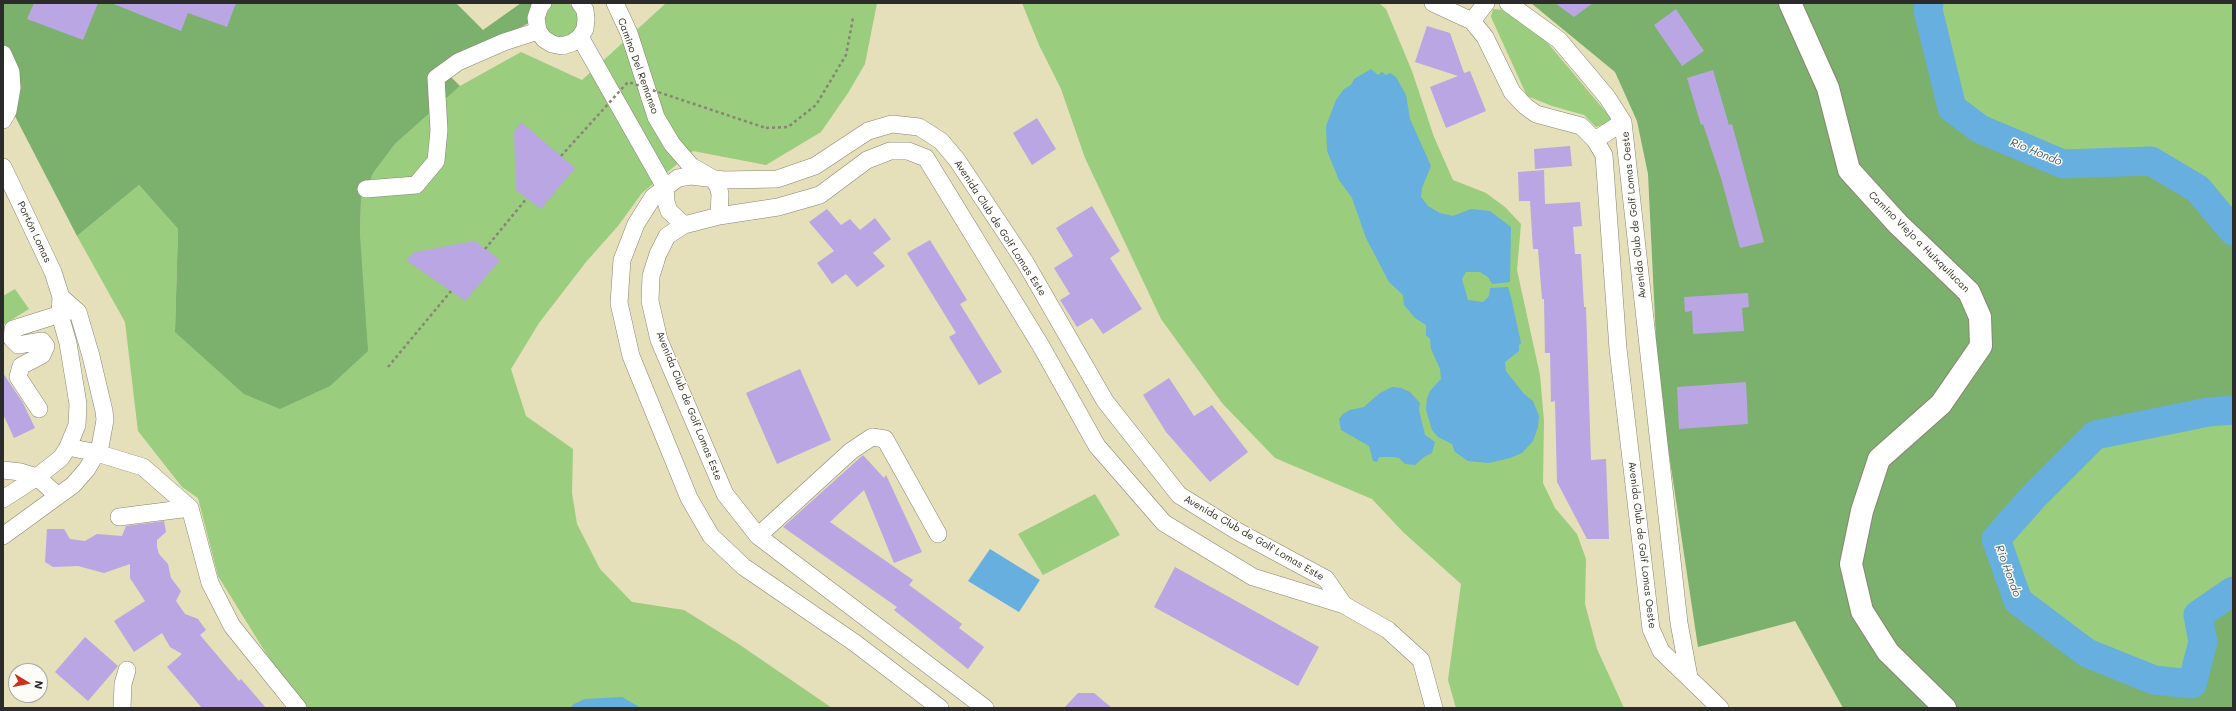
<!DOCTYPE html>
<html>
<head>
<meta charset="utf-8">
<style>
	body { margin:0 }
	#map { position:relative; width:2236px; height:711px; overflow:hidden; background:#e5dfba; font-family:Mali,sans-serif }
	canvas { display:block }
	.frame { position:absolute; inset:0; border:4px solid #2b2b2b; pointer-events:none }
	.north { position:absolute; left:8px; top:663px; width:40px; height:40px; box-sizing:border-box; background:#fdfcf7; border:1px solid #a9a8a5; border-radius:50%; rotate:100deg; font-size:11px; font-weight:700; line-height:16px; text-align:center; color:#2b2b2b }
	.north::after { content:''; display:block; margin:auto; width:14px; height:18px; background:#c8321e; clip-path:polygon(50% 0,100% 100%,50% 72%,0 100%) }
</style>
</head>
<body>
<div id="map">
<canvas width="2236" height="711"></canvas>
<div class="frame"></div>
<div class="north">N</div>
</div>
<script>
const c = document.querySelector('canvas').getContext('2d');
c.lineJoin = 'round';
function paint(path, color) {
  c.fillStyle = color;
  c.fill(path, 'evenodd');
}
function shape(rows) {
  const path = new Path2D();
  for (const r of rows) {
    if (r.length === 3) {
      path.moveTo(r[0] + r[2], r[1]);
      path.arc(r[0], r[1], r[2], 0, 2 * Math.PI);
      continue;
    }
    path.moveTo(r[0], r[1]);
    for (let i = 2; i < r.length; i += 2) path.lineTo(r[i], r[i + 1]);
  }
  return path;
}
function stroke(path, color, width, dash) {
  c.strokeStyle = color;
  c.lineWidth = width;
  c.lineCap = dash ? 'butt' : 'round';
  c.setLineDash(dash || []);
  c.stroke(path);
}
function label(font, color, halo, rows, align = 'center') {
  c.font = font + ' Mali,sans-serif';
  c.lineWidth = 3;
  c.setLineDash([]);
  c.textBaseline = 'middle';
  c.strokeStyle = halo;
  c.fillStyle = color;
  for (const [text, x, y, turn = 0] of rows) {
    c.save();
    c.translate(x, y);
    c.rotate((+turn || 0) * Math.PI / 180);
    c.textAlign = isNaN(turn) ? turn : align;
    if (halo) c.strokeText(text, 0, 0);
    c.fillText(text, 0, 0);
    c.restore();
  }
}
const green = shape([
	[561,20,18],
	[666,3,877,3,865,64,848,93,821,132,766,165,693,151,642,193,618,226,586,262,539,323,511,369,526,416,573,449,572,493,577,524,600,569,632,602,684,610,740,645,832,708,307,708,269,658,218,576,198,498,182,487,138,431,125,322,77,236,139,185,178,229,175,332,360,236,361,198,374,172,395,144,460,86,521,52,582,80],
	[1022,3,1379,3,1386,9,1412,71,1434,137,1453,180,1486,193,1505,207,1521,224,1517,270,1540,375,1544,421,1543,483,1555,508,1577,534,1586,559,1585,604,1597,649,1624,708,1456,708,1448,680,1461,584,1403,532,1372,499,1275,458,1222,403,1161,319,1085,158,1061,89,1039,45],
	[1939,3,2233,3,2233,216,2204,182,2099,153,2065,155,2019,138,1985,121,1961,103,1938,10],
	[1493,9,1504,10,1546,41,1611,118,1611,122,1596,127,1584,115,1552,106,1527,96,1491,17],
	[15,289,29,309,3,325,3,296],
	[2233,419,2233,580,2188,610,2194,641,2184,674,2156,671,2092,645,2026,596,2007,541,2043,501,2100,443,2210,421],
	[1095,494,1120,535,1043,575,1018,534]
]);
const forest = shape([
	[3,3,456,3,483,30,521,3,541,3,535,20,441,67,460,86,395,144,374,172,361,198,360,236,368,351,330,386,280,409,244,394,175,332,178,229,139,185,77,236,3,93],
	[1531,3,1939,3,1938,10,1961,103,1985,121,2019,138,2065,155,2153,152,2204,182,2233,216,2233,419,2210,421,2100,443,2043,501,2007,541,2026,596,2092,645,2156,671,2184,674,2194,641,2188,610,2233,580,2233,708,1843,708,1795,621,1698,647,1658,381,1648,174,1637,121,1615,72]
]);
const water = shape([
	[1371,69,1378,75,1382,72,1386,75,1390,73,1396,77,1406,95,1410,119,1431,166,1422,188,1421,197,1428,206,1440,213,1453,216,1471,209,1490,211,1511,227,1510,282,1492,284,1488,277,1480,272,1466,272,1462,279,1468,300,1483,302,1489,296,1490,288,1508,287,1511,297,1521,343,1519,345,1519,351,1505,362,1506,371,1524,394,1533,401,1539,416,1538,427,1533,441,1522,453,1510,458,1489,463,1468,461,1455,452,1452,444,1438,437,1432,430,1426,410,1427,398,1430,391,1441,379,1440,369,1431,349,1430,339,1426,335,1426,325,1415,318,1404,305,1403,295,1389,282,1366,238,1352,198,1339,180,1327,151,1326,126,1336,100,1344,89,1351,85,1354,79],
	[1392,387,1401,388,1410,392,1420,403,1419,410,1425,435,1435,442,1432,453,1424,457,1415,465,1405,464,1399,458,1394,457,1379,457,1377,462,1373,461,1369,446,1341,430,1339,419,1343,414,1350,410,1364,407,1380,393],
	[990,549,1040,580,1019,612,968,581],
	[622,697,641,708,570,708,574,704,585,699]
]);
const river = shape([
	[1929,3,1928,10,1952,108,1980,129,2063,164,2151,161,2198,189,2233,231],
	[2233,410,2208,412,2095,435,2035,495,1996,539,2018,601,2087,653,2154,680,2192,684,2203,642,2198,615,2233,591]
]);
const building = shape([
	[34,3,98,3,83,40,27,19],
	[111,3,236,3,227,27,188,13,181,31],
	[1555,3,1593,3,1574,17],
	[1676,9,1704,51,1682,66,1654,25],
	[1427,26,1450,33,1464,73,1470,71,1486,111,1446,128,1430,87,1458,76,1415,62],
	[1713,70,1729,125,1732,124,1764,242,1740,248,1721,178,1703,124,1701,125,1687,78],
	[1037,118,1056,149,1032,165,1013,133],
	[521,122,575,168,541,209,516,190,514,132],
	[1570,146,1572,166,1535,169,1534,149],
	[1544,170,1545,204,1580,202,1582,226,1573,227,1575,254,1581,254,1584,307,1586,307,1591,460,1606,459,1609,539,1587,539,1557,482,1555,401,1551,402,1550,353,1545,353,1544,299,1542,299,1538,249,1533,249,1530,201,1519,201,1518,172],
	[1092,206,1120,251,1110,258,1142,309,1103,334,1092,318,1077,327,1060,300,1070,294,1054,268,1073,256,1056,228],
	[827,209,841,225,850,219,860,230,875,218,891,239,873,253,885,266,857,287,846,274,832,284,817,263,834,251,809,222],
	[930,240,967,300,960,304,1002,372,979,385,949,337,956,333,907,253],
	[475,241,500,260,465,301,406,260,415,252],
	[1748,293,1749,307,1742,308,1744,331,1693,334,1692,311,1685,312,1684,297],
	[800,369,831,440,777,464,746,393],
	[3,373,23,403,35,428,14,438,3,414],
	[1169,378,1194,416,1212,405,1248,452,1210,482,1166,432,1143,395],
	[1746,382,1748,424,1679,429,1677,387],
	[863,455,884,478,886,475,922,552,894,563,864,490,830,522,913,580,909,585,962,624,959,628,984,647,968,669,894,610,897,607,783,527],
	[164,521,166,532,157,540,157,547,159,554,168,564,171,578,181,591,176,601,185,614,198,619,206,630,200,635,239,681,241,679,266,708,202,708,167,667,182,654,170,647,162,633,134,652,114,621,145,601,130,578,130,564,104,573,78,566,53,567,45,562,47,529,64,529,70,539,85,541,97,534,122,536,126,526],
	[1175,567,1319,647,1298,686,1154,607],
	[85,637,118,666,88,701,55,672],
	[1078,693,1094,693,1112,708,1064,708]
]);
const path = shape([
	[766,128,788,127,816,105,846,55,853,18],
	[485,249,527,198],
	[388,367,451,291]
]);
const street = shape([
	[543,3,540,6,536,18,538,31,544,39,552,44,562,46,572,43,580,37,585,29,586,19,585,10,580,3],
	[615,3,629,33,656,117,672,144,691,166,712,178,718,186,720,194,719,216],
	[1433,3,1472,21,1485,37,1512,92,1525,106,1536,114,1581,126,1595,140,1604,155,1618,349,1651,629,1661,651,1720,708],
	[1508,3,1559,40,1607,97,1623,122,1679,623,1689,677],
	[1472,21,1486,3],
	[580,37,665,187,666,202,669,211,684,225],
	[3,54,11,72,12,88,8,111,3,120],
	[1595,140,1623,122],
	[3,167,53,272,61,297,60,315,68,343,78,404,77,425,68,447,61,458,37,477,3,499],
	[366,189,416,185,436,161,439,130,436,78,458,62,504,42,538,31],
	[39,409,18,377,21,366,42,355,46,346,42,341,18,345,12,339,13,329,70,311],
	[68,447,97,453,143,467,190,508,210,583,232,626,298,708],
	[3,470,21,472,37,477,58,496],
	[119,517,190,508],
	[3,536,73,485,87,469,100,447,105,420,104,411,91,356,78,312,61,297],
	[758,536,851,451,872,437,885,439,938,534],
	[122,708,123,684,127,670],
	[940,708,855,643,744,567,711,536,689,498,631,356,619,303,622,260,636,224,653,197,678,178,691,176,724,180,777,179,815,166,868,131,892,124,919,127,941,141,957,160,1025,262,1105,401,1179,495,1237,531,1326,579,1344,605],
	[985,708,758,536,725,494,659,340,650,301,651,276,658,254,667,236,684,225,719,216,778,207,820,195,867,160,890,151,908,151,926,158,1041,346,1097,446,1164,523,1253,577,1344,605,1388,630,1421,660,1434,708]
]);
const secondary = shape([
	[1790,3,1828,88,1849,170,1898,224,1969,292,1980,317,1981,346,1941,404,1879,459,1862,511,1851,564,1862,611,1888,652,1945,708]
]);
const pathBridge = shape([
	[561,156,628,82,766,128]
]);
const streetNames = [
	["Camino Del Remanso",638,66,70],
	["Avenida Club de Golf Lomas Oeste",1634,215,-96],
	["Avenida Club de Golf Lomas Este",1000,228,57],
	["Portón Lomas",34,232,65],
	["Camino Viejo a Huixquilucan",1919,242,45],
	["Avenida Club de Golf Lomas Este",689,406,68],
	["Avenida Club de Golf Lomas Este",1254,538,30],
	["Avenida Club de Golf Lomas Oeste",1642,545,83]
];
const waterNames = [
	["Rio Hondo",2036,152,22],
	["Rio Hondo",2008,571,70]
];
paint(green, '#9acd7e');
paint(forest, '#7bb06d');
paint(water, '#66afde');
stroke(river, '#66afde', 29);
paint(building, '#b9a6e3');
stroke(street, '#888572', 18);
stroke(secondary, '#888572', 24);
stroke(path, '#888572', 2.5, [3, 3]);
stroke(street, '#fff', 17);
stroke(secondary, '#fff', 22);
stroke(pathBridge, '#888572', 2.5, [3, 3]);
label('10px', '#2b2b2b', '#fdfcf7', streetNames);
label('italic 11px', '#40596a', '#fdfcf7', waterNames);
</script>
</body>
</html>
